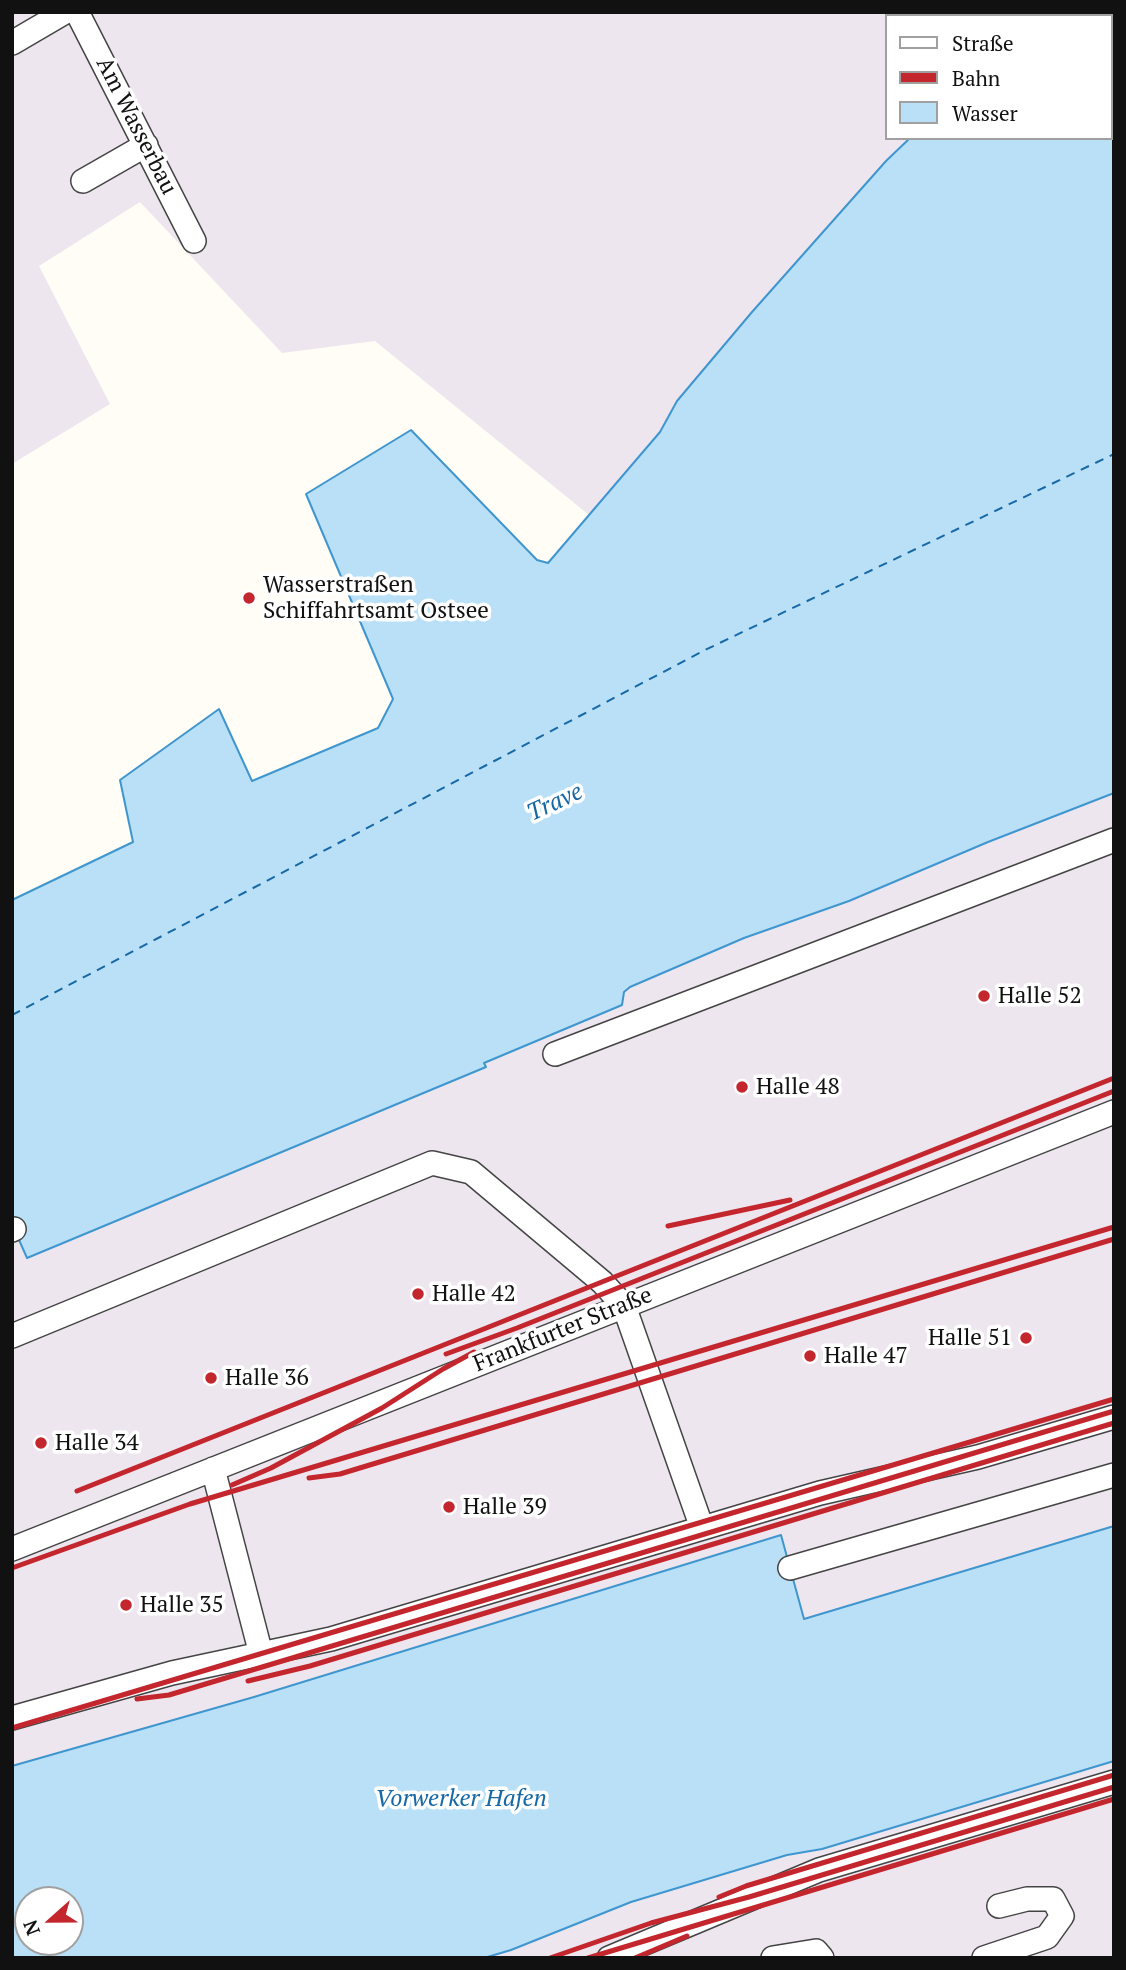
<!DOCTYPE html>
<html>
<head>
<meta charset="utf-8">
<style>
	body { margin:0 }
	#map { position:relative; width:1126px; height:1970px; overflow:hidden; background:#fffdf5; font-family:"PT Serif",serif }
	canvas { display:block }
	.frame { position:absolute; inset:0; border:14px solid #111; pointer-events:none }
	.legend { position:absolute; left:885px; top:14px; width:228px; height:126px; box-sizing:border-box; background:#fff; border:2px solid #a0a0a0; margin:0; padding:9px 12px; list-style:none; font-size:21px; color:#111 }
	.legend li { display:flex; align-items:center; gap:14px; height:35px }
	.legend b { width:35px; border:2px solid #a0a0a0 }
	.north { position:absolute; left:14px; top:1886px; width:70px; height:70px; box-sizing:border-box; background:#fff; border:2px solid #a0a0a0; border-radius:50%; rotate:249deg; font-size:19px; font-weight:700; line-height:28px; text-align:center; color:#111 }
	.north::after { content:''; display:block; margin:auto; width:24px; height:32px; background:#c4262e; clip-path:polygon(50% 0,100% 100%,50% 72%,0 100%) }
</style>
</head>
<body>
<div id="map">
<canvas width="1126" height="1970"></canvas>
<div class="frame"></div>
<ul class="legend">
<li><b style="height:9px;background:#fff"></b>Straße</li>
<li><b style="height:9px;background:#c4262e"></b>Bahn</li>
<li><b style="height:19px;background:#b9e0f7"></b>Wasser</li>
</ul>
<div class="north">N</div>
</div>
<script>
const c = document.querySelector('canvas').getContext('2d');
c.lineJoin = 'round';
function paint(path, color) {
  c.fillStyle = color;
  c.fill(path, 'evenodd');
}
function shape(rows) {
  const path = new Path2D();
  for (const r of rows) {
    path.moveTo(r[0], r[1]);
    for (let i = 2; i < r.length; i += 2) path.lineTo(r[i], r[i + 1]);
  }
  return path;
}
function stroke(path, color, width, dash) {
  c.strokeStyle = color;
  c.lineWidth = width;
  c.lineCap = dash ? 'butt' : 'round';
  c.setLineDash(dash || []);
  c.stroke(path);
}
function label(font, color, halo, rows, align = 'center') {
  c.font = font + ' "PT Serif",serif';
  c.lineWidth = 7;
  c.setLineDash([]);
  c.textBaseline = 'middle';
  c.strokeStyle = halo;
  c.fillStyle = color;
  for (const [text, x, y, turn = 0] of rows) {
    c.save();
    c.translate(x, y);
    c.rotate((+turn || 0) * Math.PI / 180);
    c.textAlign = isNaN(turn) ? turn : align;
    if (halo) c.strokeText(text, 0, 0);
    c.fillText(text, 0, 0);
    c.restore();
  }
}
const industrial = shape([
	[12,12,1045,12,1041,16,886,16,886,138,910,138,886,161,678,401,660,432,589,515,375,341,282,353,140,202,39,266,110,404,12,464],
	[1114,793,1114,1526,804,1619,781,1535,254,1697,12,1766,12,1224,26,1258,485,1066,484,1063,622,998,624,992,630,987,744,938,849,901,988,842],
	[1114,1761,1114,1958,484,1958,511,1950,631,1902,787,1855,822,1849]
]);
const water = shape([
	[1045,12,1114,12,1114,793,988,842,849,901,744,938,630,987,624,992,622,1005,484,1063,486,1067,27,1258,12,1224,12,900,133,842,120,780,219,709,252,781,378,728,393,699,306,494,411,430,537,560,548,563,660,432,677,401,752,312,886,161,910,138,1110,138,1110,16,1041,16,1045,12],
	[1114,1526,1114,1761,822,1849,787,1855,631,1902,511,1950,484,1958,12,1958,12,1766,254,1697,781,1535,804,1619,1114,1526],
	[28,1900,70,1900,70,1942,28,1942,28,1900]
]);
const ferry = shape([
	[12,1015,705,650,1114,454]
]);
const minor = shape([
	[77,12,194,241],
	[12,43,65,12],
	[83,181,146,145],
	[555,1054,1114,840],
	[12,1230,14,1229],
	[12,1336,432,1163,471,1172,602,1282,624,1306,702,1528],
	[213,1469,261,1654],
	[12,1549,1114,1112],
	[790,1568,1114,1475],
	[12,1718,172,1673,331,1639,820,1493,978,1457,1114,1417],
	[609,1958,819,1870,1114,1782],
	[773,1958,816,1951,822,1958],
	[984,1958,1047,1937,1062,1916,1053,1899,1027,1899,999,1906]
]);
const rail = shape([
	[668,1226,790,1200],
	[446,1354,517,1328,1114,1091],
	[309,1478,340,1474,1114,1239],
	[232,1485,271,1468,382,1408,443,1369,474,1352],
	[77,1491,1114,1078],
	[12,1568,190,1504,1114,1227],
	[248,1681,310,1666,1114,1423],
	[137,1699,169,1695,1114,1411],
	[12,1728,1114,1399],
	[719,1897,746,1886,1114,1775],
	[550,1958,651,1923,749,1897,1114,1787],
	[588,1958,1114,1799],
	[635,1958,687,1936]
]);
const markers = [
	[249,598,7,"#c4262e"],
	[984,996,7,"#c4262e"],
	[742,1087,7,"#c4262e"],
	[418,1294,7,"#c4262e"],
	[1026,1338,7,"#c4262e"],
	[810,1356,7,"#c4262e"],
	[211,1378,7,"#c4262e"],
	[41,1443,7,"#c4262e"],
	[449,1507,7,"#c4262e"],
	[126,1605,7,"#c4262e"]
];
const streetNames = [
	["Am Wasserbau",136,126,63],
	["Frankfurter Straße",563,1330,-22]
];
const poiNames = [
	["Wasserstraßen",263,585],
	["Schiffahrtsamt Ostsee",263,611],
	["Halle 52",998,996],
	["Halle 48",756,1087],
	["Halle 42",432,1294],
	["Halle 51",1012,1338,"right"],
	["Halle 47",824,1356],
	["Halle 36",225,1378],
	["Halle 34",55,1443],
	["Halle 39",463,1507],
	["Halle 35",140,1605]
];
const waterNames = [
	["Trave",555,803,-25],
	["Vorwerker Hafen",461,1799]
];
paint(industrial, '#eee6ef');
paint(water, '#b9e0f7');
stroke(water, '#3f96cf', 2);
stroke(ferry, '#1768a6', 2, [9, 7]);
stroke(minor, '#444', 26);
stroke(minor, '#fff', 23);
stroke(rail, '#c4262e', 5);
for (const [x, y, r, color] of markers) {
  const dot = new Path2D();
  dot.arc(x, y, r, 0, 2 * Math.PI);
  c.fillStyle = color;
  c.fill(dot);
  stroke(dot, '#fff', 2.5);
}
label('23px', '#111', '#fff', streetNames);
label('23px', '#111', '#fff', poiNames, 'left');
label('italic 24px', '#1768a6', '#fff', waterNames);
</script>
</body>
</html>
